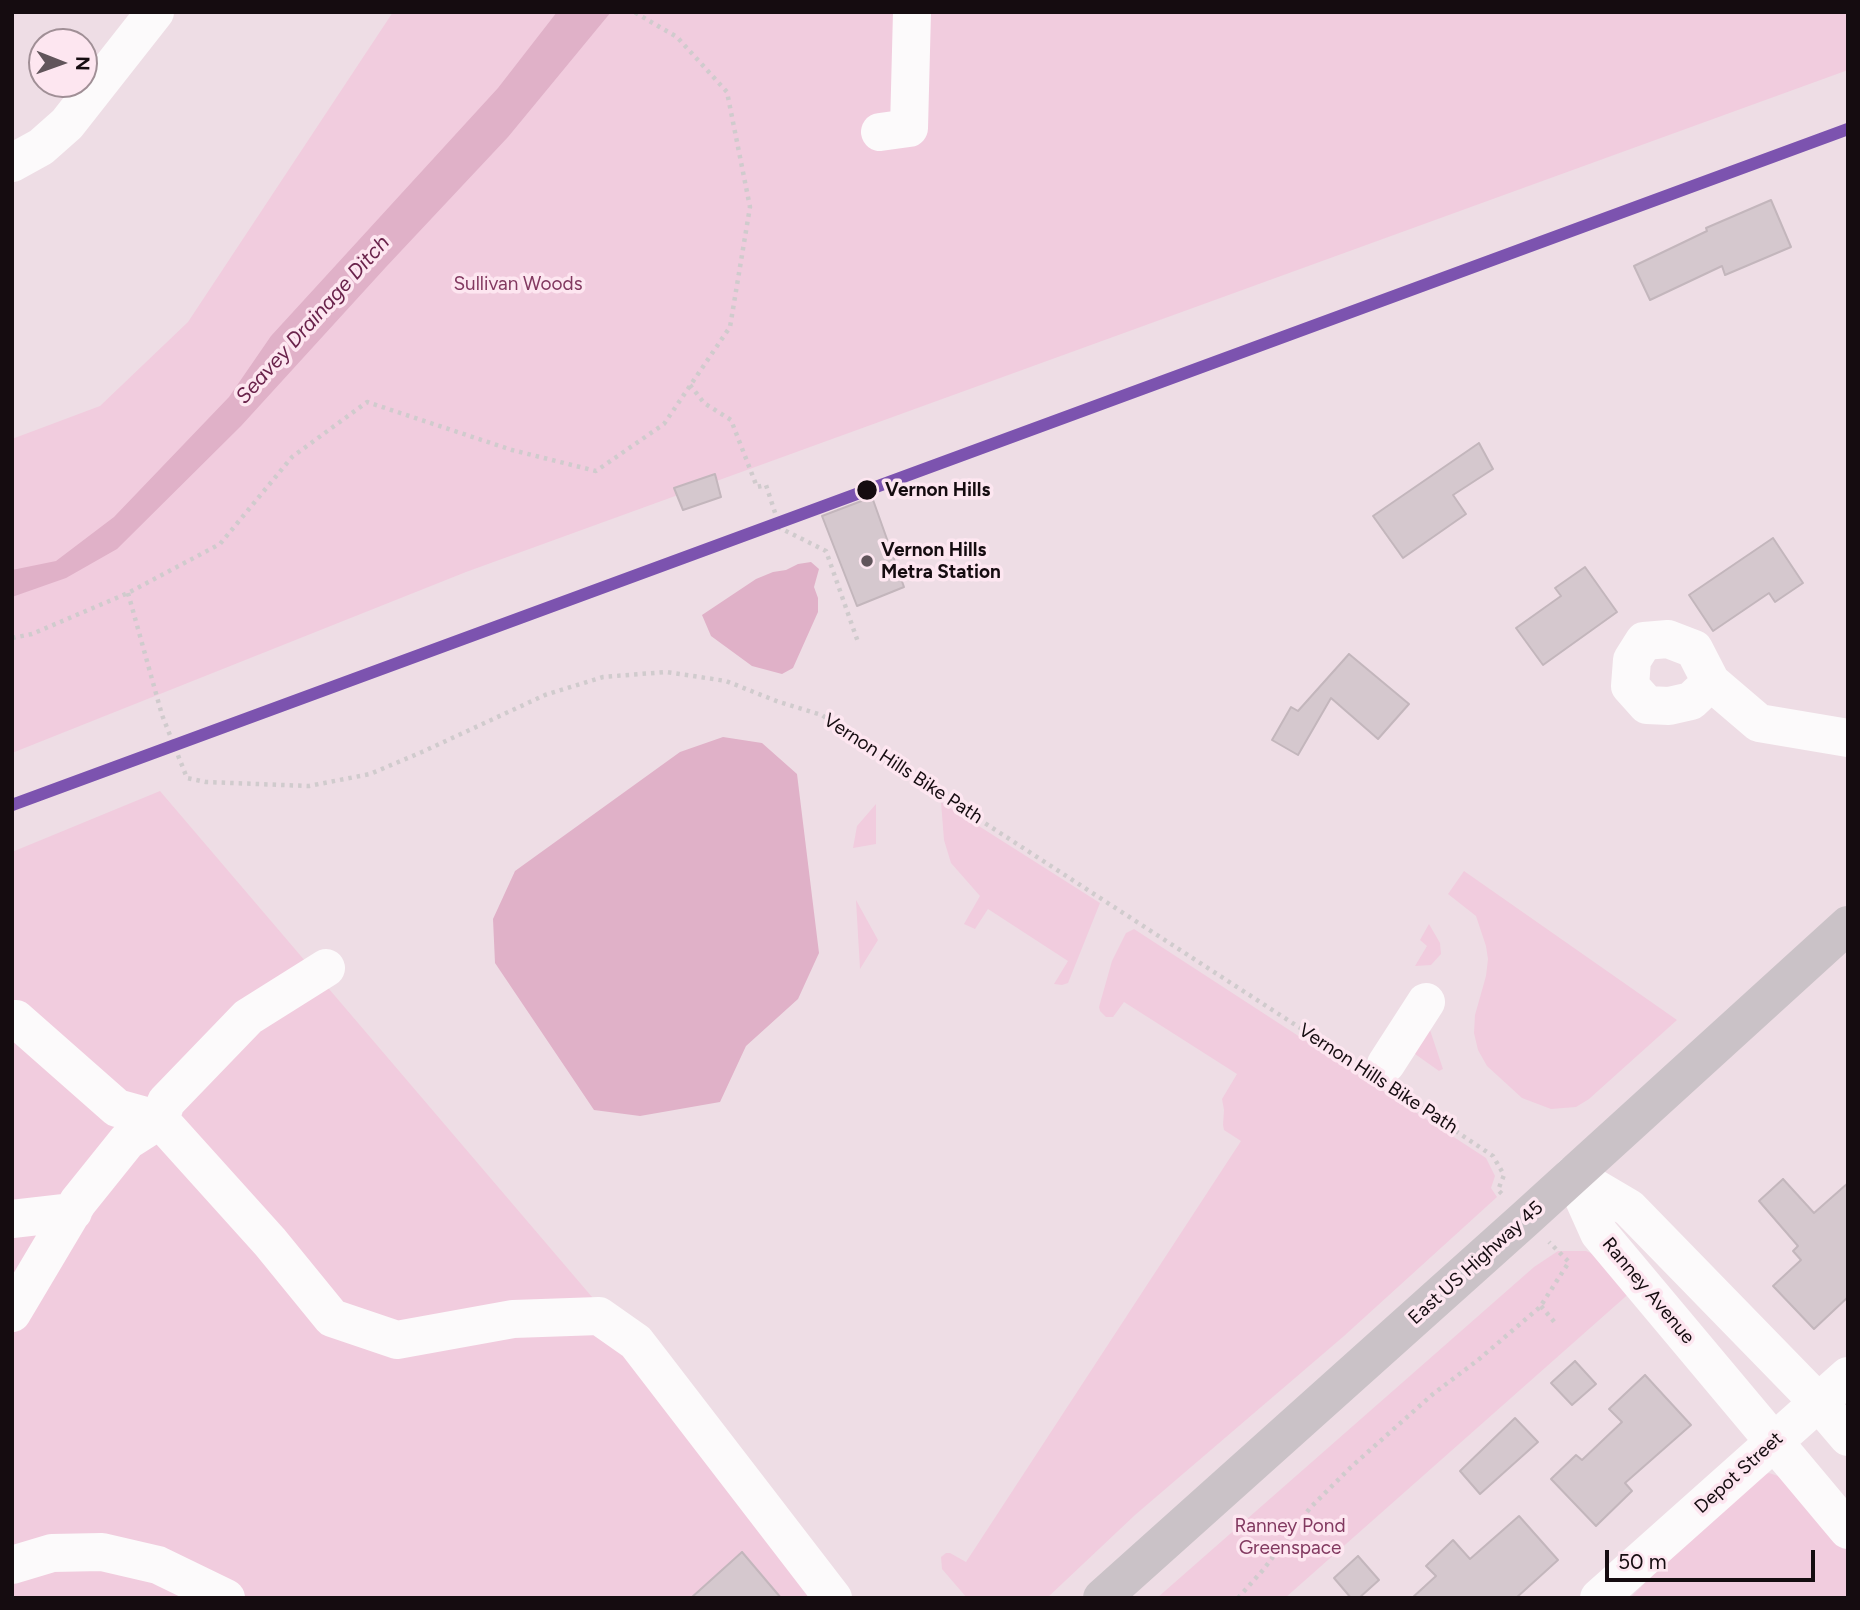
<!DOCTYPE html>
<html>
<head>
<meta charset="utf-8">
<style>
	body { margin:0 }
	#map { position:relative; width:1860px; height:1610px; overflow:hidden; background:#eedde5; font-family:Figtree,sans-serif }
	canvas { display:block }
	.frame { position:absolute; inset:0; border:14px solid #150c10; pointer-events:none }
	.north { position:absolute; left:28px; top:28px; width:70px; height:70px; box-sizing:border-box; background:#fde6f0; border:2px solid #a08f96; border-radius:50%; rotate:91deg; font-size:19px; font-weight:700; line-height:28px; text-align:center; color:#150c10 }
	.north::after { content:''; display:block; margin:auto; width:24px; height:32px; background:#61555b; clip-path:polygon(50% 0,100% 100%,50% 72%,0 100%) }
	.scale { position:absolute; left:1605px; top:1550px; width:210px; height:32px; box-sizing:border-box; border:4px solid #150c10; border-top:0; padding-left:9px; font-size:21px; line-height:24px; white-space:nowrap; color:#150c10; -webkit-text-stroke:5px #fde6f0; paint-order:stroke }
</style>
</head>
<body>
<div id="map">
<canvas width="1860" height="1610"></canvas>
<div class="frame"></div>
<div class="north">N</div>
<div class="scale">50 m</div>
</div>
<script>
const c = document.querySelector('canvas').getContext('2d');
c.lineJoin = 'round';
function paint(path, color) {
  c.fillStyle = color;
  c.fill(path, 'evenodd');
}
function shape(rows) {
  const path = new Path2D();
  for (const r of rows) {
    path.moveTo(r[0], r[1]);
    for (let i = 2; i < r.length; i += 2) path.lineTo(r[i], r[i + 1]);
  }
  return path;
}
function stroke(path, color, width, dash) {
  c.strokeStyle = color;
  c.lineWidth = width;
  c.lineCap = dash ? 'butt' : 'round';
  c.setLineDash(dash || []);
  c.stroke(path);
}
function label(font, color, halo, rows, align = 'center') {
  c.font = font + ' Figtree,sans-serif';
  c.lineWidth = 7;
  c.setLineDash([]);
  c.textBaseline = 'middle';
  c.strokeStyle = halo;
  c.fillStyle = color;
  for (const [text, x, y, turn = 0] of rows) {
    c.save();
    c.translate(x, y);
    c.rotate((+turn || 0) * Math.PI / 180);
    c.textAlign = isNaN(turn) ? turn : align;
    if (halo) c.strokeText(text, 0, 0);
    c.fillText(text, 0, 0);
    c.restore();
  }
}
const green = shape([
	[393,12,1848,12,1848,70,466,572,12,753,12,439,100,406,188,322],
	[160,791,849,1598,12,1598,12,852],
	[941,802,1100,903,1068,983,1062,985,1054,984,1068,961,988,909,975,929,964,924,980,896,951,863,944,840],
	[876,804,876,844,853,848,857,826],
	[1464,871,1677,1020,1589,1099,1576,1107,1551,1109,1522,1098,1487,1066,1478,1050,1474,1033,1475,1015,1486,976,1488,959,1486,946,1476,916,1448,894],
	[856,900,878,940,860,969],
	[1429,924,1440,943,1441,954,1431,965,1415,966,1427,946,1420,940],
	[1134,929,1486,1158,1495,1176,1491,1188,1497,1197,1344,1336,1135,1515,1047,1598,967,1598,942,1569,941,1557,946,1553,950,1553,966,1562,1241,1141,1224,1130,1223,1125,1224,1110,1222,1099,1237,1074,1124,1002,1113,1017,1106,1017,1100,1011,1099,1007,1112,961,1126,933],
	[1428,1024,1443,1069,1439,1071,1408,1049],
	[1558,1251,1586,1251,1610,1261,1633,1290,1285,1598,1157,1598,1534,1267],
	[1769,1473,1793,1481,1848,1544,1848,1598,1630,1598,1747,1480]
]);
const water = shape([
	[557,12,611,12,508,137,386,267,241,426,117,549,66,578,12,597,12,570,56,561,114,517,229,397,271,336,498,88],
	[811,562,819,569,814,587,818,598,818,612,793,668,782,674,752,666,711,636,702,615,756,579,773,572,786,570,798,564],
	[723,737,762,743,797,774,819,953,798,999,746,1046,720,1102,640,1116,594,1110,495,963,493,919,515,871,680,752]
]);
const building = shape([
	[1771,200,1791,247,1725,275,1722,266,1650,300,1634,266,1707,231,1706,228,1771,200],
	[1479,443,1493,469,1453,495,1466,514,1403,558,1373,516,1479,443],
	[715,474,721,497,683,510,674,488,715,474],
	[872,497,904,587,857,606,822,516,872,497],
	[1773,538,1803,583,1775,602,1769,593,1713,631,1689,595,1773,538],
	[1585,567,1617,612,1543,665,1516,628,1561,596,1555,588,1585,567],
	[1349,654,1409,704,1378,739,1331,698,1298,755,1272,740,1291,707,1298,711,1349,654],
	[1783,1179,1814,1213,1848,1183,1848,1297,1814,1329,1773,1286,1801,1260,1793,1251,1798,1246,1759,1201,1783,1179],
	[1575,1361,1596,1384,1572,1405,1551,1383,1575,1361],
	[1645,1375,1691,1425,1625,1483,1632,1491,1596,1526,1551,1479,1576,1455,1582,1460,1622,1422,1609,1409,1645,1375],
	[1515,1418,1538,1442,1480,1494,1460,1471,1515,1418],
	[1519,1516,1558,1560,1516,1598,1412,1598,1436,1576,1426,1566,1453,1540,1470,1559,1519,1516],
	[742,1552,781,1598,691,1598,742,1552],
	[1358,1556,1379,1580,1359,1598,1351,1598,1334,1578,1358,1556]
]);
const path = shape([
	[690,385,704,403,731,420,757,487,766,485,780,528,826,551,858,642],
	[128,593,162,715,187,778,206,782,309,786,370,774,422,752,545,695,603,677,666,672,726,681,779,702,822,715,896,770,934,790,1354,1063],
	[12,638,32,634,128,593,220,544,292,457,367,402,512,450,596,471,664,424,730,327,750,207,727,92,677,37,634,12],
	[1399,1093,1493,1156,1504,1175,1498,1190,1504,1196],
	[1541,1306,1556,1324],
	[1238,1598,1263,1570,1310,1508,1351,1467,1433,1394,1478,1360,1540,1307,1569,1262,1549,1242]
]);
const minor = shape([
	[880,132,909,128,912,12],
	[12,163,41,147,67,124,155,12],
	[1711,682,1691,701,1669,706,1647,705,1630,686,1632,660,1644,641,1668,639,1694,649,1711,682,1759,723,1848,738],
	[16,1019,117,1108,160,1120,166,1102,248,1017,326,968],
	[1386,1064,1426,1002],
	[1573,1175,1599,1233,1848,1530],
	[1573,1175,1629,1208,1819,1403,1848,1437],
	[12,1219,73,1212],
	[12,1313,78,1202,127,1141,160,1120,270,1242,332,1318,397,1340,513,1319,599,1316,636,1342,833,1598],
	[12,1565,52,1553,102,1552,158,1565,226,1598],
	[1599,1598,1848,1376]
]);
const major = shape([
	[1102,1598,1526,1218,1848,925]
]);
const rail1 = shape([
	[12,805,1848,129]
]);
const markers = [
	[867,490,11,"#150c10"],
	[867,561,7,"#61555b"]
];
const parkNames = [
	["Sullivan Woods",518,284],
	["Ranney Pond",1290,1526],
	["Greenspace",1290,1548]
];
const stopNames = [
	["Vernon Hills",885,490]
];
const poiNames = [
	["Vernon Hills",881,550],
	["Metra Station",881,572]
];
const streetNames = [
	["Vernon Hills Bike Path",903,769,33],
	["Vernon Hills Bike Path",1378,1079,33],
	["East US Highway 45",1476,1263,-42],
	["Ranney Avenue",1648,1291,50],
	["Depot Street",1739,1473,-42]
];
const waterNames = [
	["Seavey Drainage Ditch",313,320,-48]
];
paint(green, '#f1ccde');
paint(water, '#e0b1c8');
paint(building, '#d5c8ce');
stroke(building, '#c3b6bc', 2);
stroke(path, '#d0cbcd', 4.5, [3.5, 5]);
stroke(minor, '#fcfafb', 38);
stroke(major, '#cac2c7', 38);
stroke(rail1, '#7c53af', 12);
for (const [x, y, r, color] of markers) {
  const dot = new Path2D();
  dot.arc(x, y, r, 0, 2 * Math.PI);
  c.fillStyle = color;
  c.fill(dot);
  stroke(dot, '#fde6f0', 2.5);
}
label('19px', '#823960', '#fde6f0', parkNames);
label('bold 19px', '#150c10', '#fde6f0', stopNames, 'left');
label('bold 19px', '#150c10', '#fde6f0', poiNames, 'left');
label('19px', '#150c10', '#fde6f0', streetNames);
label('italic 21px', '#6a234b', '#fde6f0', waterNames);
</script>
</body>
</html>
